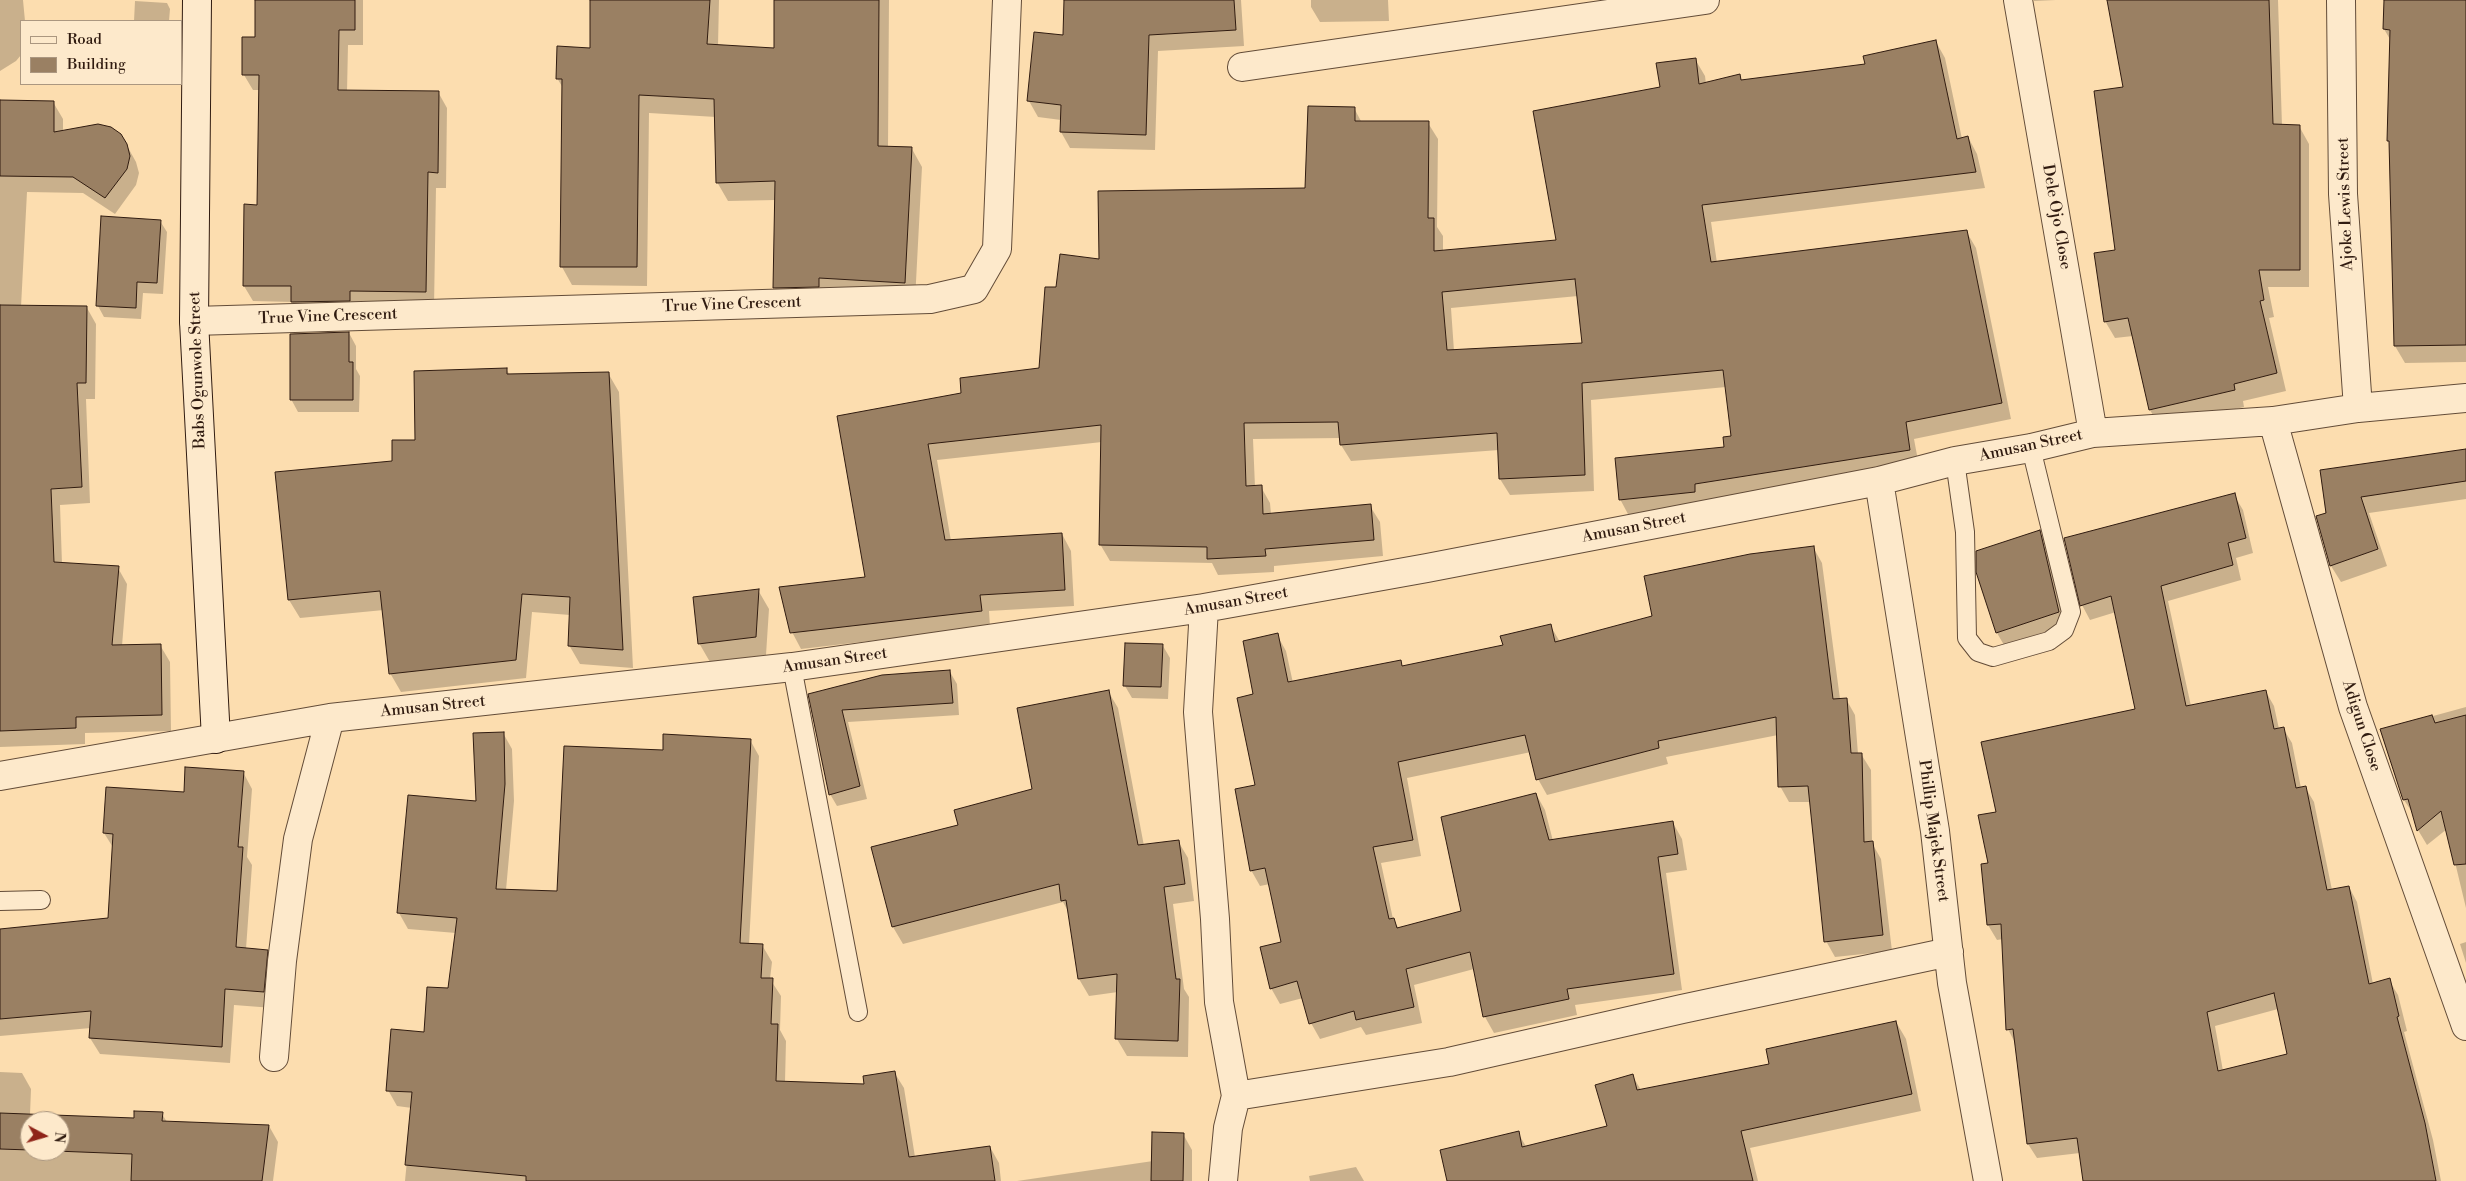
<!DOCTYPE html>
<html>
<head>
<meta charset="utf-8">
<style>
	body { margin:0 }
	#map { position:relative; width:2466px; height:1181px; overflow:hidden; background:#fcddaf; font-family:"Libre Bodoni",serif }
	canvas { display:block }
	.legend { position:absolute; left:20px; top:20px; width:162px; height:65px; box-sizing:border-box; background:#fde9cb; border:1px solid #ab9780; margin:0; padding:6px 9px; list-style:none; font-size:15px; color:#301b10 }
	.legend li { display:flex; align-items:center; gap:10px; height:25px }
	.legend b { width:25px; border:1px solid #ab9780 }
	.north { position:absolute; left:20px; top:1111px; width:50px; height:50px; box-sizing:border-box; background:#fde9cb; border:1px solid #ab9780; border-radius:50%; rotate:96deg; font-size:14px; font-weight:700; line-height:20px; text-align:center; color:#301b10 }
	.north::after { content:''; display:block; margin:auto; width:18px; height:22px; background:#8f2418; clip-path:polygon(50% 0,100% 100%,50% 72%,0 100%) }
</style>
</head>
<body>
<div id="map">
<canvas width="2466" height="1181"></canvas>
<ul class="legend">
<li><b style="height:6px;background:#fde9cb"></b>Road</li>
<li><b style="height:14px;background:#9a8063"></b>Building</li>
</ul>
<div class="north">N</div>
</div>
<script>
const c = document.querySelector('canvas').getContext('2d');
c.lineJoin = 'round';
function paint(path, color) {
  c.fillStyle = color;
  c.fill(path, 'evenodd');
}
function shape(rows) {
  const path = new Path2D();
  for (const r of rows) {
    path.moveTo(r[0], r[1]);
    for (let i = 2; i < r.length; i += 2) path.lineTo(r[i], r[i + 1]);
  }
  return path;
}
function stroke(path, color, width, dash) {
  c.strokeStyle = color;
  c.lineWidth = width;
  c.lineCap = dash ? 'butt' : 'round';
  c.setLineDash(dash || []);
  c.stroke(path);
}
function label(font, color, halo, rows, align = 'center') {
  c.font = font + ' "Libre Bodoni",serif';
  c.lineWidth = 5;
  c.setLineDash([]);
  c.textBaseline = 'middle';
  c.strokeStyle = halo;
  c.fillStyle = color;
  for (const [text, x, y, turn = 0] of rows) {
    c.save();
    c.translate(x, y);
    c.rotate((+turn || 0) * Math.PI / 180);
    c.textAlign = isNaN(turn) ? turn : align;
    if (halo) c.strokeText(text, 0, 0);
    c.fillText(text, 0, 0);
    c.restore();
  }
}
const shadow = shape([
	[0,0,23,0,25,21,21,21,21,55,16,61,0,71],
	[256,0,363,0,363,45,348,45,347,92,438,92,447,108,446,188,436,188,434,307,301,318,292,302,253,301,244,286,258,206,260,90,253,90,244,75,256,38],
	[592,0,719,0,718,46,775,49,775,0,889,0,888,147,912,149,922,167,915,301,785,306,775,288,776,200,728,201,717,182,716,117,649,113,647,286,572,285,562,267,563,88,557,78,591,49],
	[1065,0,1241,0,1244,46,1158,51,1155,150,1070,148,1061,132,1061,120,1038,117,1029,101,1064,36],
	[1311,0,1388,0,1389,21,1320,22,1311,7],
	[2034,0,2056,0,2034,1],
	[2109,0,2278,0,2282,126,2299,126,2309,144,2309,287,2268,287,2274,317,2269,318,2286,391,2243,401,2244,407,2160,427,2150,410,2133,336,2115,338,2105,321,2117,251,2125,88],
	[2385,0,2466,0,2466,362,2405,363,2395,346,2391,144,2388,140,2391,41,2384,29],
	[135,1,167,3,170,9,169,21,134,21],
	[1936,42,1945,58,1962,139,1968,137,1977,154,1985,188,1711,222,1717,263,1966,231,1976,248,2011,419,1914,439,1919,466,1703,500,1704,508,1629,516,1620,499,1726,448,1732,437,1726,387,1591,400,1594,491,1510,495,1500,479,1499,450,1351,461,1341,445,1341,438,1253,439,1255,487,1261,487,1270,503,1271,514,1370,506,1380,522,1383,556,1274,566,1274,572,1218,575,1212,563,1110,561,1100,544,1102,442,937,460,951,541,1062,534,1071,551,1074,606,989,611,990,627,801,649,792,632,867,578,838,417,963,394,1040,370,1057,289,1100,260,1306,189,1354,108,1362,123,1428,123,1438,139,1437,227,1443,236,1443,251,1557,241,1661,88,1695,59,1705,76,1706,84,1739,75,1742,81,1867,65],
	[1578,296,1583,345,1454,351,1451,308],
	[0,102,53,102,63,119,63,131,126,144,136,162,139,173,136,185,115,214,83,193,27,192,21,307,87,308,96,324,95,399,86,399,90,503,60,505,62,564,118,568,127,584,122,646,160,645,170,662,171,731,85,733,85,744,0,747],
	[160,221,167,232,163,294,143,293,141,319,104,317,98,306],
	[349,333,356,346,356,369,360,376,359,412,298,412,291,399],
	[506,369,510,375,608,373,619,392,633,668,580,664,569,645,570,615,532,612,526,678,401,692,390,673,384,610,300,618,289,600,393,462],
	[2466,450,2466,499,2369,513,2387,566,2341,582,2331,566,2321,471],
	[2234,495,2243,510,2253,553,2236,558,2241,580,2168,601,2191,706,2266,692,2274,706,2279,729,2283,728,2292,743,2301,788,2305,787,2314,802,2332,890,2349,887,2357,902,2373,984,2389,980,2398,995,2407,1031,2404,1032,2433,1140,2441,1181,2084,1181,2080,1153,2037,1158,2028,1144,2016,1045,2008,1029,2003,939,1997,940,1988,925,1989,865,1997,813,2137,710,2116,612,2090,620,2082,605],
	[2278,1009,2288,1055,2223,1071,2215,1026],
	[2040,532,2047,544,2066,625,2004,645,1997,633],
	[1813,547,1822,563,1840,699,1846,699,1855,715,1858,754,1861,754,1871,770,1872,843,1881,859,1892,951,1835,957,1826,941,1811,802,1789,802,1780,786,1778,735,1666,757,1668,764,1547,795,1538,779,1531,752,1407,778,1421,856,1381,863,1393,919,1399,929,1462,912,1536,794,1545,810,1553,841,1673,823,1682,839,1687,870,1666,873,1682,990,1575,1005,1577,1015,1494,1033,1485,1017,1474,969,1414,985,1422,1023,1366,1035,1361,1027,1320,1039,1311,1023,1303,998,1280,1004,1271,988,1283,942,1270,884,1260,886,1251,870,1256,786,1255,695,1277,635,1286,651,1293,683,1400,662,1403,667,1504,646,1550,625,1560,642,1654,617],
	[758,590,769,609,766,655,710,662,699,643],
	[1163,646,1170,658,1168,699,1132,698,1125,686],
	[950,672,957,684,959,715,848,722,867,799,837,806,830,794,809,695],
	[1108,691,1118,708,1144,846,1178,841,1188,858,1194,901,1173,904,1184,989,1189,997,1188,1057,1127,1056,1117,1039,1118,992,1089,996,1079,979,1069,913,1063,902,903,944,893,927,959,825,1034,790],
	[2466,707,2466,908,2447,829,2427,845,2418,830,2414,815,2404,800,2382,730],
	[503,733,512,749,514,801,506,890,559,893,664,751,750,740,759,756,749,945,762,945,772,962,770,979,781,996,780,1030,786,1041,785,1082,865,1085,894,1072,904,1088,915,1157,990,1147,999,1163,1001,1181,405,1181,412,1108,397,1106,388,1090,426,1033,449,989,456,933,408,929,399,913,409,797,477,803],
	[243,772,252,789,247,857,252,865,246,949,267,951,276,967,273,1008,234,1005,230,1063,100,1054,90,1038,91,1028,0,1036,0,930,109,919,114,849,104,833,185,793],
	[2466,942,2466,963,2460,944],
	[1896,1022,1906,1039,1921,1111,1750,1148,1758,1181,1448,1181,1518,1133,1527,1148,1608,1127,1632,1075,1641,1090,1771,1065],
	[0,1072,22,1073,31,1089,30,1115,135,1119,162,1114,167,1122,269,1126,278,1142,273,1181,0,1181],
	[30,1121,60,1121,60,1151,30,1151],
	[1183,1134,1192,1150,1192,1181,1017,1181,1153,1161],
	[1356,1167,1364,1181,1310,1181,1309,1176]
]);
const building = shape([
	[255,0,355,0,355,30,339,30,338,90,439,91,438,173,428,172,426,292,350,291,350,301,291,302,291,286,243,286,244,204,257,205,259,75,242,75,242,37,255,37,255,0],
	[590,0,710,0,707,44,774,48,774,0,879,0,878,146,912,147,905,283,819,278,819,287,773,288,775,181,716,183,714,99,639,95,637,267,560,267,562,79,556,79,557,46,590,48,590,0],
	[1064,0,1234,0,1236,30,1149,35,1146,135,1060,132,1061,105,1027,101,1034,32,1063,35,1064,0],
	[2107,0,2269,0,2273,124,2300,125,2300,270,2259,270,2264,300,2260,301,2277,373,2234,384,2235,390,2149,410,2128,318,2104,322,2094,253,2115,250,2094,91,2123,87,2107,0],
	[2384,0,2466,0,2466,345,2394,346,2389,141,2387,141,2390,30,2383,29,2384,0],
	[1936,40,1957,139,1968,136,1976,172,1702,205,1711,262,1967,230,2002,403,1906,422,1910,450,1695,484,1695,492,1619,500,1615,458,1724,447,1723,437,1731,436,1723,370,1582,383,1585,475,1499,479,1497,433,1340,445,1338,422,1244,423,1246,486,1262,485,1263,514,1371,504,1374,540,1265,549,1266,556,1207,559,1207,547,1099,545,1101,425,928,444,945,540,1062,533,1065,590,980,595,982,611,790,633,779,587,865,577,837,416,961,393,960,378,1039,368,1045,287,1056,287,1060,254,1099,259,1098,191,1305,188,1308,106,1355,107,1355,121,1429,121,1428,218,1434,218,1434,251,1556,240,1533,111,1660,87,1656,63,1696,58,1699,84,1740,74,1741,80,1865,64,1863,56,1936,40],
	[1575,279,1582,343,1447,350,1442,292,1575,279],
	[0,100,54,101,54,132,98,124,111,127,121,134,127,144,130,156,127,169,105,198,73,177,0,176,0,100],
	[101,216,161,220,157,283,137,282,136,308,96,306,101,216],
	[0,305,87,306,86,383,77,383,82,487,51,489,54,562,119,566,112,645,161,644,162,715,76,717,76,728,0,731,0,305],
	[349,332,349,362,353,362,353,400,290,400,290,334,349,332],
	[507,368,507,374,609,372,623,650,568,646,570,597,522,594,516,660,389,674,380,591,288,600,275,472,392,461,392,440,415,440,414,371,507,368],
	[2466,449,2466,481,2361,497,2378,549,2330,566,2316,516,2326,513,2320,470,2466,449],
	[2235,493,2246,538,2228,543,2233,565,2161,586,2186,706,2266,690,2274,729,2284,727,2296,788,2306,786,2327,890,2349,886,2369,984,2390,978,2399,1016,2397,1017,2425,1123,2436,1181,2083,1181,2077,1138,2027,1144,2013,1029,2006,1030,2001,924,1987,925,1981,864,1988,863,1978,815,1996,812,1981,742,2135,709,2111,596,2080,606,2064,538,2235,493],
	[2274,993,2287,1054,2218,1071,2207,1012,2274,993],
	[2040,530,2059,612,1996,633,1976,572,1976,551,2040,530],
	[1814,546,1833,699,1847,698,1851,753,1862,753,1864,842,1873,841,1883,935,1824,942,1808,786,1778,787,1776,717,1658,741,1659,748,1536,780,1525,735,1398,762,1413,840,1373,847,1389,919,1394,918,1397,928,1461,911,1441,817,1536,793,1549,840,1673,821,1678,854,1658,857,1674,974,1567,989,1569,999,1483,1017,1470,952,1406,969,1414,1007,1356,1020,1354,1011,1309,1024,1297,981,1270,989,1260,947,1281,942,1265,868,1250,871,1235,789,1255,785,1237,698,1253,694,1243,641,1278,633,1288,682,1401,660,1402,666,1503,645,1500,636,1551,624,1555,642,1652,616,1644,576,1750,554,1814,546],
	[759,589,756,637,698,644,693,597,759,589],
	[1125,643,1163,644,1161,687,1123,686,1125,643],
	[950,670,953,703,842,710,860,786,829,795,808,694,882,675,950,670],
	[1109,690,1138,845,1179,840,1185,884,1164,887,1176,979,1180,979,1178,1041,1115,1039,1117,974,1078,979,1066,900,1061,901,1059,884,892,927,871,847,958,825,954,810,1032,789,1017,708,1109,690],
	[2432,715,2435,723,2466,715,2466,864,2454,865,2441,811,2417,831,2408,799,2403,800,2380,729,2432,715],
	[504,732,505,784,496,889,557,891,564,746,663,750,663,734,751,739,740,943,763,944,761,978,773,978,771,1024,778,1024,776,1081,864,1084,863,1076,895,1071,909,1157,990,1146,995,1181,526,1181,526,1176,405,1165,412,1092,386,1091,391,1029,424,1032,427,987,448,988,457,918,397,913,408,795,476,801,473,733,504,732],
	[185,767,244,771,238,847,243,847,236,947,268,950,264,992,225,989,222,1047,89,1038,91,1011,0,1019,0,929,108,918,113,834,103,833,106,787,184,792,185,767],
	[1896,1021,1912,1094,1741,1131,1753,1181,1447,1181,1440,1150,1519,1131,1522,1147,1607,1126,1595,1085,1633,1074,1637,1090,1769,1064,1766,1049,1896,1021],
	[134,1111,163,1112,162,1121,269,1125,262,1181,131,1181,132,1154,55,1151,60,1151,60,1121,30,1121,30,1150,0,1149,0,1113,134,1118,134,1111],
	[1152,1132,1184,1133,1183,1181,1151,1181,1152,1132]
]);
const lane = shape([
	[1955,461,1965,532,1967,638,1978,652,1993,657,2049,641,2064,630,2071,612,2031,448],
	[792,667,858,1012],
	[0,901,41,900]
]);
const street = shape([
	[2018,0,2093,433],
	[2341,0,2343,194,2358,408],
	[1242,67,1705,0],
	[194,321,930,299,974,289,997,249,1007,0],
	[2273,421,2353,707,2466,1026],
	[1879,481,1935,831,1952,983,1988,1181],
	[1204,608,1198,712,1215,919,1219,1002,1236,1096,1228,1128,1223,1181],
	[0,776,330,718,792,667,1204,608,1427,568,1879,481,1955,461,2031,448,2093,433,2273,421,2358,408,2466,398],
	[274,1057,282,961,298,839,330,718],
	[1236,1096,1449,1062,1682,1009,1949,952]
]);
const secondary = shape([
	[197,0,194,321,216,739]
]);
const streetNames = [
	["Ajoke Lewis Street",2346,204,-92],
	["Dele Ojo Close",2056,217,80],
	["True Vine Crescent",732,305,-2],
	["True Vine Crescent",328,317,-2],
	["Babs Ogunwole Street",198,370,-92],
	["Amusan Street",2031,446,-12],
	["Amusan Street",1634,528,-11],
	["Amusan Street",1236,602,-10],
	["Amusan Street",835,661,-8],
	["Amusan Street",433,707,-6],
	["Adigun Close",2361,726,72],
	["Phillip Majek Street",1933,831,82]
];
paint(shadow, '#0003');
paint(building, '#9a8063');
stroke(building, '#301b10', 1);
stroke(lane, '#634c38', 20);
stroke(street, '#634c38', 30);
stroke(secondary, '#301b10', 30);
stroke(lane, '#fde9cb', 18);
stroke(street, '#fde9cb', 28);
stroke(secondary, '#fde9cb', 28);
label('16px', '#301b10', '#fde9cb', streetNames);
</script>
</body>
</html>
